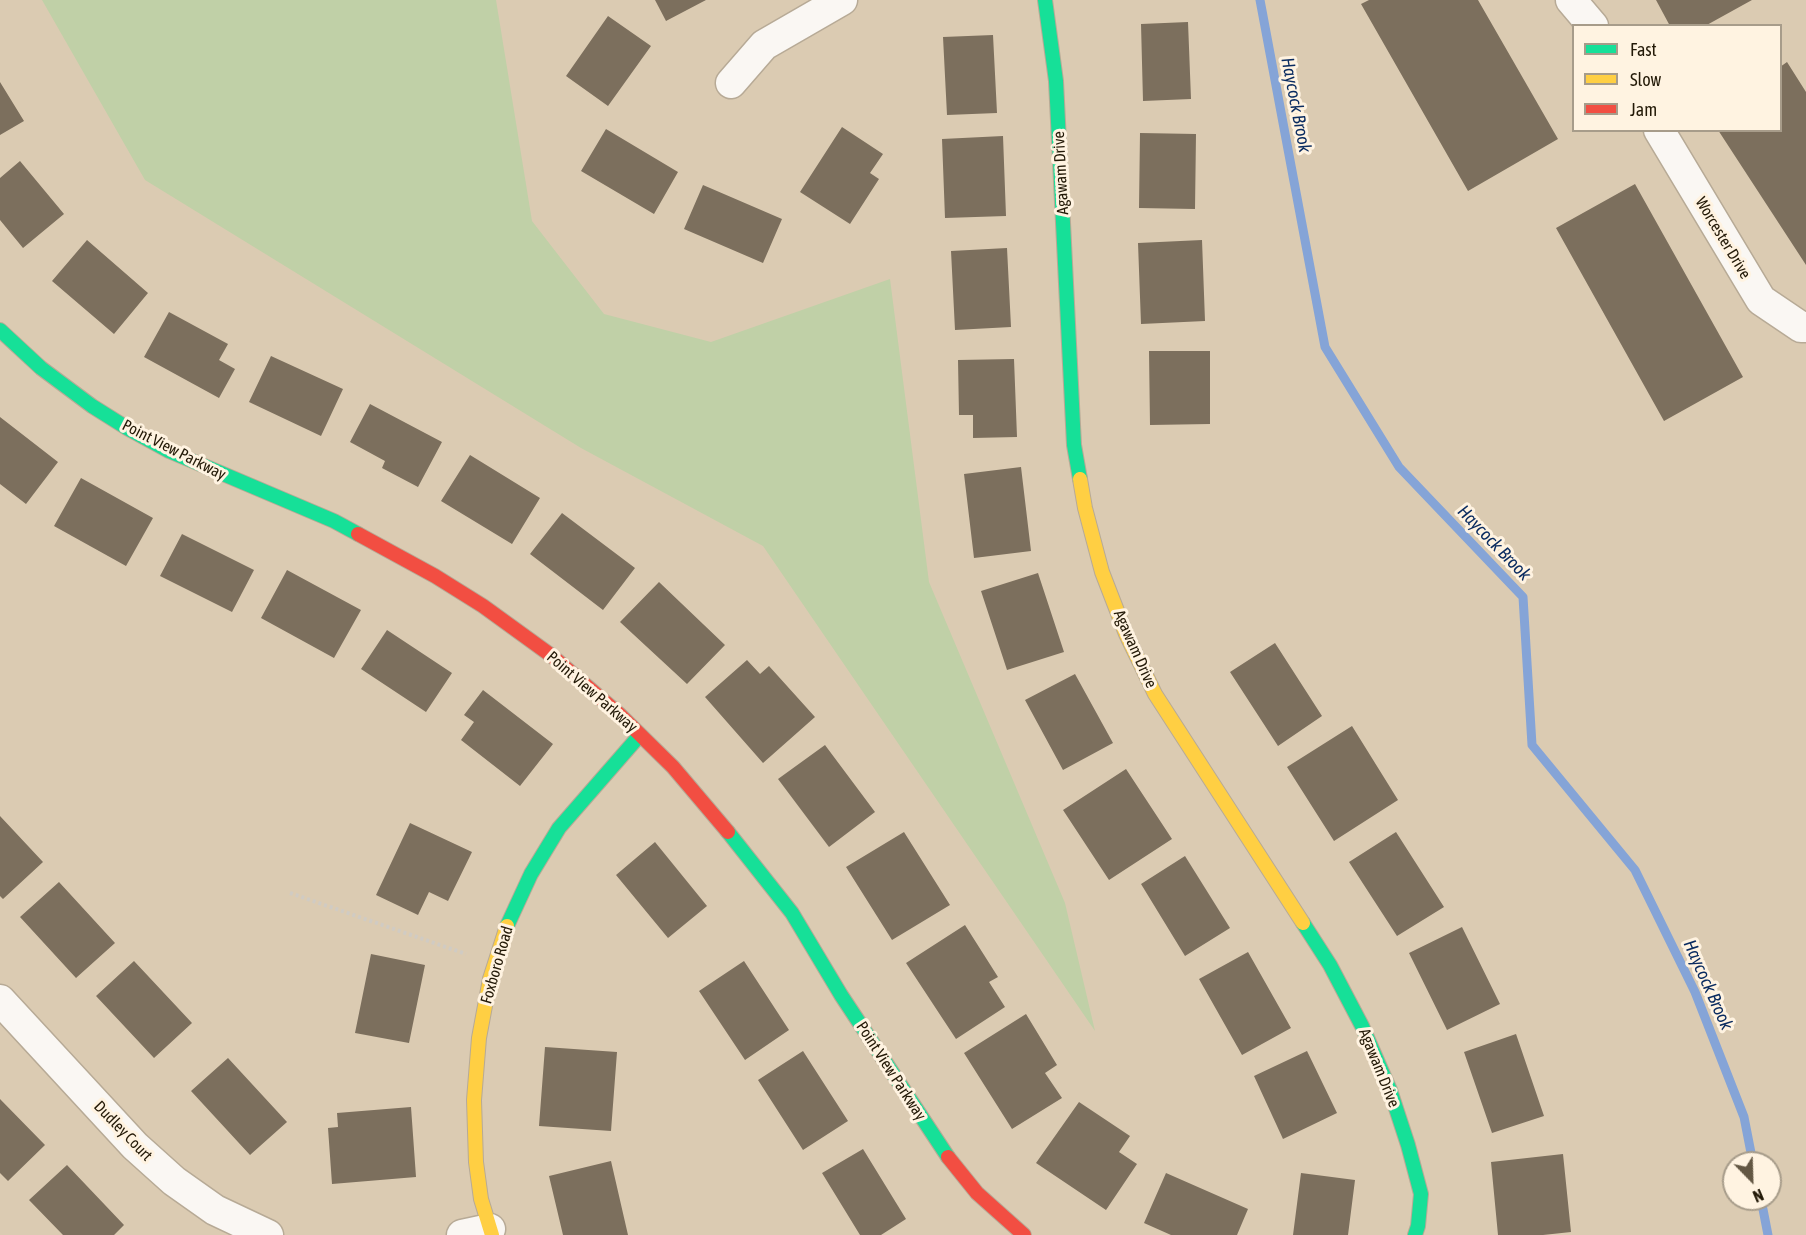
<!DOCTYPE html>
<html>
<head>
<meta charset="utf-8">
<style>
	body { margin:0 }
	#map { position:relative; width:1806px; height:1235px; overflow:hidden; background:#dbcbb2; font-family:"Asap Condensed",sans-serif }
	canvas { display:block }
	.legend { position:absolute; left:1572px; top:24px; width:210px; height:108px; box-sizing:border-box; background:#fff3e1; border:2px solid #a79c8a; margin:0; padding:8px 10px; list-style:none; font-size:18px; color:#231907 }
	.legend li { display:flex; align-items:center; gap:12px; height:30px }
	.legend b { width:30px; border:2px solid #a79c8a }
	.north { position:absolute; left:1722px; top:1151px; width:60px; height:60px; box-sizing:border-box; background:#fff3e1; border:2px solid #a79c8a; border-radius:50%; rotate:157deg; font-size:16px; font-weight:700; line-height:24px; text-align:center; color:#231907 }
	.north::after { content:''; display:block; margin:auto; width:21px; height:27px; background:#635743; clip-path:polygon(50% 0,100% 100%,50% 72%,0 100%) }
</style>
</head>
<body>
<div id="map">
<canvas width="1806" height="1235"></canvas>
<ul class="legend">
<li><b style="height:8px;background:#16e098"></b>Fast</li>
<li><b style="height:8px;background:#ffcf43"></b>Slow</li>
<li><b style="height:8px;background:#f24e42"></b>Jam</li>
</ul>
<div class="north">N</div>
</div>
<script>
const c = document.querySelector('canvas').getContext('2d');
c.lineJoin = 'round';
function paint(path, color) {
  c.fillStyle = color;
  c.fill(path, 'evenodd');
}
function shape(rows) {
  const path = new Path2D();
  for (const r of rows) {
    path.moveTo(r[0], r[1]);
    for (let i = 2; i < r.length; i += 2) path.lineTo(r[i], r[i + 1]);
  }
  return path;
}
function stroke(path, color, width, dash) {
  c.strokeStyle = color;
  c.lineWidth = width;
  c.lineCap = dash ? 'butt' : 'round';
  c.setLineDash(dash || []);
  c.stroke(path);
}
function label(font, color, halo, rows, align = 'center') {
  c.font = font + ' "Asap Condensed",sans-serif';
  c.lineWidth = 6;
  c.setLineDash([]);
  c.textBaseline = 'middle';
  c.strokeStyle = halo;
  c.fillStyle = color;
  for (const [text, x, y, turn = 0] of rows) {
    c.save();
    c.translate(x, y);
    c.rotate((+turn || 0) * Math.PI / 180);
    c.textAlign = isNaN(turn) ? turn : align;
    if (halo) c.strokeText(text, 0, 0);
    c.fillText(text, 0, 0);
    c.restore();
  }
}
const green = shape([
	[42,0,496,0,532,221,604,314,711,342,890,279,929,582,1065,903,1095,1031,763,546,581,448,145,180]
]);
const stream = shape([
	[1260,0,1325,347,1399,467,1523,597,1532,745,1635,870,1695,992,1744,1117,1753,1163],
	[1761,1199,1768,1235]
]);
const building = shape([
	[655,0,706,0,666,21],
	[1369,0,1478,0,1558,139,1468,191,1361,4],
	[1656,0,1752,0,1705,26,1670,26],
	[608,16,651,46,608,106,566,76],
	[1188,22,1191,99,1143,101,1141,24],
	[993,35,997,113,947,115,943,37],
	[1787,62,1806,92,1806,265,1718,130,1780,130,1780,67],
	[0,82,24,121,0,135],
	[842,127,883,154,870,173,879,179,850,224,800,192],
	[606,129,678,172,654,214,581,171],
	[1140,133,1196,134,1195,209,1139,208],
	[1003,136,1006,216,945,218,942,139],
	[20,161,64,214,23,248,0,220,0,178],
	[1635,184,1743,377,1664,421,1556,228],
	[703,185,782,219,763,263,684,229],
	[87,240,148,293,114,334,52,281],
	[1202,240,1205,321,1141,324,1138,243],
	[1007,248,1011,327,955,330,951,251],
	[169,312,228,344,219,360,235,369,219,398,144,357],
	[1149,351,1210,351,1210,424,1150,425],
	[271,356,343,389,321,436,249,402],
	[1014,359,1017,437,973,438,973,415,959,415,958,360],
	[370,404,442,442,418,487,382,468,385,461,350,442],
	[0,417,58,462,26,504,0,484],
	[470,455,540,498,512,544,441,501],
	[1021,467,1031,551,974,558,964,474],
	[81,478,153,518,126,566,54,526],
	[562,513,635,568,603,610,530,554],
	[182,534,254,570,232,612,160,576],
	[287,570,361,610,334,658,261,618],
	[1038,573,1064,652,1007,670,981,591],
	[659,582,725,645,687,684,620,622],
	[387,630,452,673,426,712,361,669],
	[1275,643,1322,716,1278,746,1230,672],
	[747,660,760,674,769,666,815,717,763,763,705,697],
	[1075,674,1113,743,1063,770,1025,700],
	[483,690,553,744,520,786,461,740,474,722,464,715],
	[1352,726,1398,800,1334,841,1287,767],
	[825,745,875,812,829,847,778,779],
	[1126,769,1172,839,1109,880,1063,810],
	[0,816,43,862,3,899,0,896],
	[410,823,472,852,448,901,429,892,418,915,376,895],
	[904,832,950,905,892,940,846,867],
	[1396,832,1444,907,1397,936,1349,862],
	[655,842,707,906,668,938,616,875],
	[1185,856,1230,928,1185,956,1141,884],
	[59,882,115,943,76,978,20,917],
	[965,925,998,977,989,982,1005,1007,956,1039,906,963],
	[1462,927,1500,1004,1447,1030,1409,953],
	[1248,952,1291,1028,1242,1055,1199,979],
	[371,954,425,965,409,1043,355,1033],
	[134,961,192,1023,154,1058,96,996],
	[744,961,789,1030,745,1060,699,991],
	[1026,1014,1057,1065,1045,1073,1062,1098,1012,1129,964,1053],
	[1516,1034,1544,1116,1492,1133,1464,1052],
	[545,1047,617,1052,611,1131,539,1126],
	[803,1051,848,1121,803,1150,758,1080],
	[1307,1051,1337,1113,1283,1139,1254,1076],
	[228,1058,287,1122,250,1155,191,1091],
	[0,1099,45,1145,8,1181,0,1173],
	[1079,1102,1130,1136,1119,1152,1137,1164,1106,1210,1036,1163],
	[411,1107,416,1177,332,1184,328,1128,338,1127,337,1113],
	[863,1149,906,1219,881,1235,860,1235,822,1173],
	[1563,1154,1571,1232,1543,1235,1498,1235,1491,1162],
	[611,1161,628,1235,563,1235,549,1176],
	[67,1165,124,1225,114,1235,63,1235,29,1200],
	[1166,1173,1248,1209,1237,1235,1171,1235,1144,1223],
	[1301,1173,1355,1180,1348,1235,1293,1235]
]);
const path = shape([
	[290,893,466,954]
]);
const street = shape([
	[1571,0,1593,26],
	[731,83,764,45,842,0],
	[1659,130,1761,300,1801,327,1806,327],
	[0,1000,135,1146,174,1181,215,1210,268,1235],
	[462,1235,490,1229]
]);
const fast = shape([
	[1045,0,1056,81,1074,445,1080,479],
	[0,330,41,368,92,406,127,428,169,451,334,521,358,534],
	[728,832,792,913,841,995,948,1157],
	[1303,923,1330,965,1362,1026,1390,1090,1408,1145,1421,1194,1418,1226,1415,1235],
	[507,926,531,874,559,828,640,735]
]);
const slow = shape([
	[1080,479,1085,508,1102,572,1126,634,1155,694,1303,923],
	[492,1235,481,1199,476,1162,474,1100,479,1038,490,979,507,926]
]);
const jam = shape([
	[358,534,435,576,483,606,552,656,619,714,673,767,728,832],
	[948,1157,977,1193,1024,1235]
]);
const streetNames = [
	["Agawam Drive",1061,173,-93],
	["Worcester Drive",1723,238,59],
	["Point View Parkway",174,450,27],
	["Agawam Drive",1135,649,66],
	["Point View Parkway",592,692,41],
	["Foxboro Road",497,965,-74],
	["Agawam Drive",1379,1068,68],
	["Point View Parkway",891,1071,57],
	["Dudley Court",123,1131,46]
];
const waterNames = [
	["Haycock Brook",1296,105,79],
	["Haycock Brook",1494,543,46],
	["Haycock Brook",1708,985,66]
];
paint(green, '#c0d0a7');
stroke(stream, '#85a4d7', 9);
paint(building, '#7c6f5d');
stroke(street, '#b7aa96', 33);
stroke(fast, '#b7aa96', 16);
stroke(slow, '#b7aa96', 16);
stroke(jam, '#b7aa96', 16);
stroke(path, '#d0cbc3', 4, [3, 3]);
stroke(street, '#faf7f3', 30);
stroke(fast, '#16e098', 14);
stroke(slow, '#ffcf43', 14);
stroke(jam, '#f24e42', 14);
label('16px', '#231907', '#fff3e1', streetNames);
label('italic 18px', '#0b2c60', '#fff3e1', waterNames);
</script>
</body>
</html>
